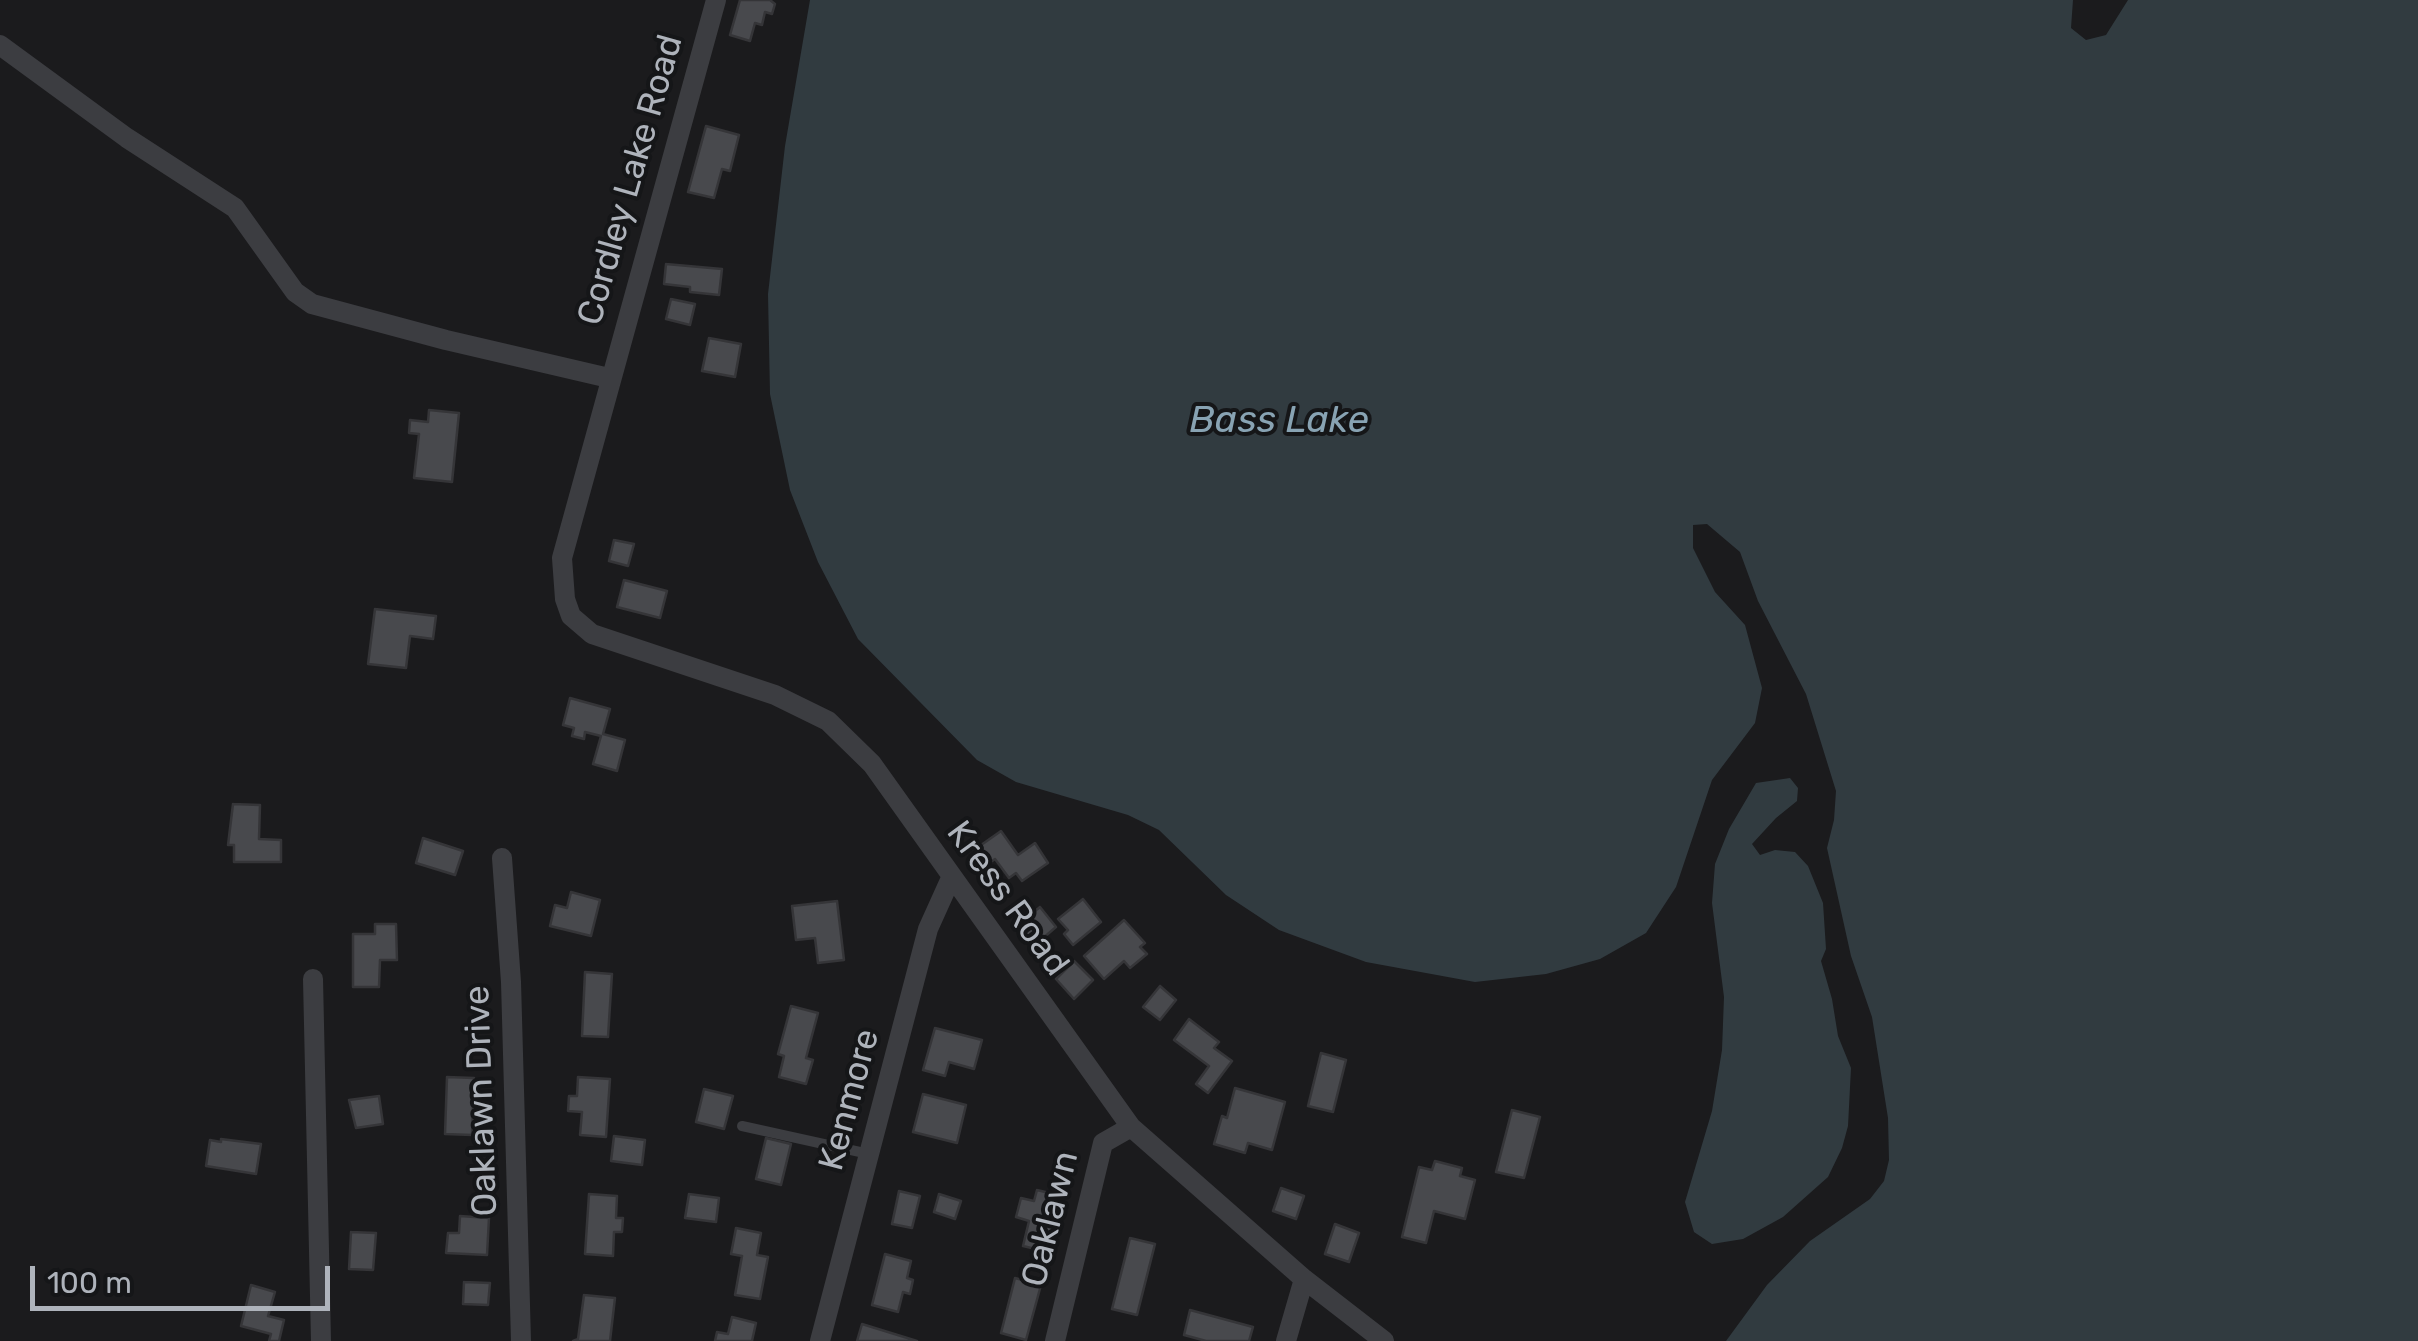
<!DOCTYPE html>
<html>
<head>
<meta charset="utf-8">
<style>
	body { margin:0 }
	#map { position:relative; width:2418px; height:1341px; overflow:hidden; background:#1b1b1d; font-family:Rubik,sans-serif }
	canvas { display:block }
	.scale { position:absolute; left:30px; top:1266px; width:300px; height:45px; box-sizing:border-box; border:5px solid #aeb3bb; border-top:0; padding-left:12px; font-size:30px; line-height:35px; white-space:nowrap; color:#aeb3bb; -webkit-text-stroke:8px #151618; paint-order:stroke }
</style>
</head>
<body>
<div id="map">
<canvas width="2418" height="1341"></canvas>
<div class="scale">100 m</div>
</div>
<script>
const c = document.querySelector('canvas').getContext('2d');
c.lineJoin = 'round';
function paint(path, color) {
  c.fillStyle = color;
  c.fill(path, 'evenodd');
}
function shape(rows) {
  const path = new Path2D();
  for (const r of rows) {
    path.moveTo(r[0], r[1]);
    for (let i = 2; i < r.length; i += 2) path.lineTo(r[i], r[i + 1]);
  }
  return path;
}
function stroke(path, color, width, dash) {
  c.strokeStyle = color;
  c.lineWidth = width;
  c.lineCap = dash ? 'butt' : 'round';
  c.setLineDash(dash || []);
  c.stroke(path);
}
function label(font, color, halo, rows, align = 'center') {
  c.font = font + ' Rubik,sans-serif';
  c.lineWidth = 8;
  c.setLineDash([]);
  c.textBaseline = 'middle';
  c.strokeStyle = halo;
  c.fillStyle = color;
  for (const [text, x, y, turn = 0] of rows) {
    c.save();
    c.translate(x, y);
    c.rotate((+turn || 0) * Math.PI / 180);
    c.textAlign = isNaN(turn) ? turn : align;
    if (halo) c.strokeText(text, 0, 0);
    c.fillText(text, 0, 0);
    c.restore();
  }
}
const water = shape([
	[810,0,2073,0,2071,28,2086,40,2106,35,2128,0,2418,0,2418,1341,1726,1341,1767,1285,1810,1241,1870,1199,1884,1181,1889,1160,1888,1118,1872,1017,1851,956,1827,848,1834,820,1836,791,1806,694,1758,601,1740,552,1707,524,1693,525,1693,548,1715,592,1745,625,1762,688,1755,723,1712,780,1676,887,1646,933,1600,959,1546,974,1475,982,1366,962,1279,930,1226,895,1159,830,1128,815,1016,782,977,760,858,639,818,562,790,490,770,394,768,294,785,146],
	[1790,778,1798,788,1797,801,1776,818,1752,844,1760,855,1775,850,1795,852,1808,866,1823,903,1826,949,1821,961,1832,999,1838,1036,1851,1068,1848,1126,1842,1148,1828,1177,1783,1217,1743,1239,1712,1244,1694,1232,1685,1202,1712,1111,1722,1050,1724,997,1712,903,1715,864,1729,829,1756,783]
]);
const building = shape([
	[740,0,770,0,775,4,772,14,765,12,762,25,755,23,750,41,730,35,740,0],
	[706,126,739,135,730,171,722,169,714,198,688,192,706,126],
	[666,264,722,269,719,295,690,292,690,287,664,284,666,264],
	[671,299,695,304,690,325,666,319,671,299],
	[709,338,741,344,735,377,702,371,709,338],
	[429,410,459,413,452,482,414,478,419,434,409,433,410,420,428,422,429,410],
	[614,540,634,544,628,566,609,561,614,540],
	[624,580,667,591,660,618,617,607,624,580],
	[375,609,436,616,433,639,410,636,406,668,368,664,375,609],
	[570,698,610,709,603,734,625,740,617,771,593,764,601,736,585,732,584,739,572,736,574,728,563,725,570,698],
	[233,804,260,805,259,839,281,840,281,862,234,862,234,845,228,845,233,804],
	[1001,831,1018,855,1035,843,1048,863,1022,881,1016,873,1009,878,995,859,985,866,974,850,1001,831],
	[423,838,463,851,455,875,416,863,423,838],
	[571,892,600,900,591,936,550,926,555,905,567,908,571,892],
	[1083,899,1101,922,1073,945,1064,934,1068,930,1058,919,1083,899],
	[837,901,844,960,818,963,815,938,796,940,792,906,837,901],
	[1040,907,1056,927,1035,945,1018,925,1040,907],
	[1124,920,1145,943,1140,947,1147,954,1130,968,1124,961,1104,979,1084,956,1124,920],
	[375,924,396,924,397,960,380,960,379,987,353,987,353,934,375,934,375,924],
	[1074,961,1093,980,1074,999,1056,979,1074,961],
	[585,972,612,974,608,1037,582,1036,585,972],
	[1160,986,1176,1000,1160,1020,1143,1007,1160,986],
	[791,1006,818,1013,806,1058,813,1060,806,1084,779,1077,784,1056,778,1054,791,1006],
	[1189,1019,1219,1042,1214,1048,1232,1061,1208,1093,1196,1084,1209,1066,1174,1040,1189,1019],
	[935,1028,982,1040,974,1069,949,1062,945,1076,923,1070,935,1028],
	[1321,1053,1346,1060,1333,1112,1308,1106,1321,1053],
	[447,1077,474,1078,472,1135,445,1134,447,1077],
	[578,1077,610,1079,606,1137,580,1135,582,1112,568,1111,569,1096,577,1096,578,1077],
	[1235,1088,1285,1102,1272,1150,1248,1143,1245,1153,1214,1144,1222,1116,1227,1118,1235,1088],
	[704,1089,733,1096,724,1129,696,1122,704,1089],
	[923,1094,966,1105,957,1143,913,1132,923,1094],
	[379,1096,383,1124,356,1128,349,1100,379,1096],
	[1512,1110,1540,1117,1524,1178,1496,1172,1512,1110],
	[614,1136,645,1140,642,1165,611,1161,614,1136],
	[766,1138,791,1144,781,1185,756,1179,766,1138],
	[221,1139,261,1144,256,1174,206,1166,210,1140,221,1142,221,1139],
	[1435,1161,1462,1168,1460,1176,1475,1180,1465,1219,1434,1211,1426,1243,1402,1237,1419,1167,1432,1170,1435,1161],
	[1281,1188,1304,1196,1296,1219,1273,1211,1281,1188],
	[1037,1190,1062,1196,1048,1252,1023,1246,1029,1221,1016,1217,1021,1198,1034,1201,1037,1190],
	[899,1191,920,1196,912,1228,892,1224,899,1191],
	[589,1194,617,1196,616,1218,623,1218,622,1232,614,1232,613,1256,585,1254,589,1194],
	[689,1194,719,1198,716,1222,685,1218,689,1194],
	[939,1194,961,1201,955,1219,934,1212,939,1194],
	[460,1216,489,1218,487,1255,446,1253,448,1233,459,1233,460,1216],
	[1335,1224,1359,1233,1349,1262,1325,1254,1335,1224],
	[736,1228,761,1233,757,1255,768,1257,760,1299,735,1295,742,1256,731,1254,736,1228],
	[351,1232,376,1233,373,1270,349,1269,351,1232],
	[1130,1238,1155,1244,1137,1315,1112,1309,1130,1238],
	[885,1254,911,1261,907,1278,913,1280,910,1294,903,1292,898,1312,872,1305,885,1254],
	[1015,1278,1041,1285,1026,1340,1001,1333,1015,1278],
	[464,1282,490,1283,488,1305,463,1304,464,1282],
	[251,1285,275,1292,268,1316,284,1320,279,1341,269,1341,271,1334,241,1326,251,1285],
	[584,1295,615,1298,610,1341,573,1341,578,1339,584,1295],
	[1190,1310,1253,1327,1249,1341,1206,1341,1184,1335,1190,1310],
	[732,1317,756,1323,752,1341,715,1341,717,1332,728,1334,732,1317],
	[862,1324,917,1341,857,1341,862,1324]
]);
const lane = shape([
	[742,1126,869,1154]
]);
const street = shape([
	[716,0,562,558,565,599,571,616,592,634,775,695,828,721,872,764,1131,1127,1304,1279,1384,1341],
	[0,45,127,138,235,208,295,292,312,304,446,340,609,378],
	[502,858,511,982,521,1341],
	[313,979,321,1341],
	[820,1341,928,929,951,878],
	[1055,1341,1103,1143,1131,1127],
	[1286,1341,1304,1279]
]);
const streetNames = [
	["Cordley Lake Road",631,180,-74],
	["Kress Road",1007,899,54],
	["Kenmore",850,1100,-75],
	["Oaklawn Drive",482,1101,-92],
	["Oaklawn",1051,1219,-76]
];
const waterNames = [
	["Bass Lake",1279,421]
];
paint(water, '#313b40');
paint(building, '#48494d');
stroke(building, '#353538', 2.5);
stroke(lane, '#3c3d41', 10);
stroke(street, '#3c3d41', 20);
label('35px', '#aeb3bb', '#151618', streetNames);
label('italic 38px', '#88a3b3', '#151618', waterNames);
</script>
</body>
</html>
